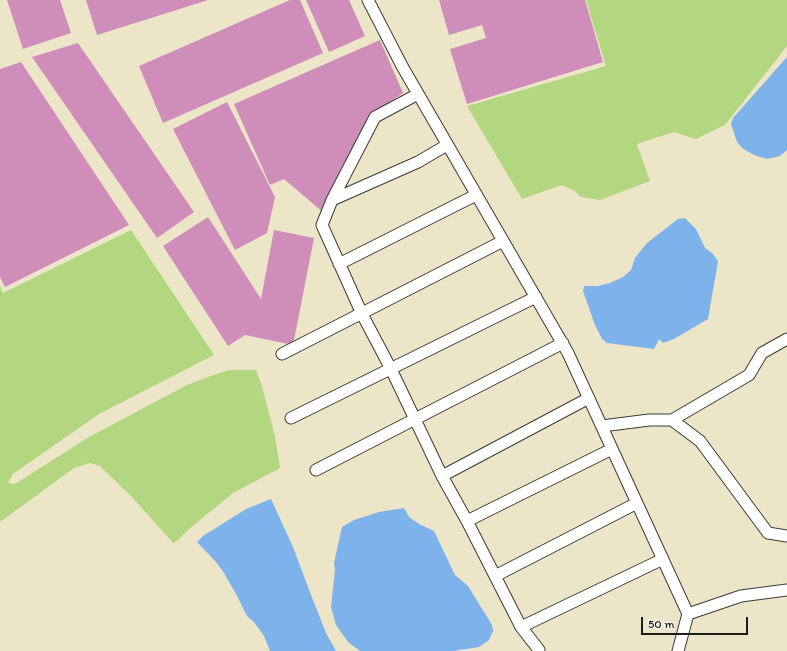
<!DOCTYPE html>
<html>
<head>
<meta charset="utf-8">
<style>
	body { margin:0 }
	#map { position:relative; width:787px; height:651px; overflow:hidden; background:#ece5c8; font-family:Itim,sans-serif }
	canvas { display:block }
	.scale { position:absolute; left:641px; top:617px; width:107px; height:18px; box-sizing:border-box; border:2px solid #1c1c1c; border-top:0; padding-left:5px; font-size:12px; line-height:14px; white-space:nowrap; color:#1c1c1c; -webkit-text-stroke:3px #f7f3e8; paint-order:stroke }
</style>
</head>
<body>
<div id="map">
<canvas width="787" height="651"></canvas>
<div class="scale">50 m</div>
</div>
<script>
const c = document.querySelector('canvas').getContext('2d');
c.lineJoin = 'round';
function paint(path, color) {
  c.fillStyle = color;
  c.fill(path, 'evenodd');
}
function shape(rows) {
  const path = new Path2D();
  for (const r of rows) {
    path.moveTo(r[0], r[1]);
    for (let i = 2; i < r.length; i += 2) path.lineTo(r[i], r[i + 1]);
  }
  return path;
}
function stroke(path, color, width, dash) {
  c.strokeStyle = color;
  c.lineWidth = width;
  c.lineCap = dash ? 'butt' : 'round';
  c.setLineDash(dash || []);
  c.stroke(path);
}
const green = shape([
	[586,0,787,0,787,46,725,125,696,139,674,132,637,144,650,181,600,200,581,197,575,191,562,185,522,199,467,106,606,66],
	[131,230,214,355,99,414,13,474,8,483,15,484,89,437,187,385,216,374,229,370,256,370,262,386,275,436,280,468,233,493,189,529,178,540,173,543,132,497,100,466,90,463,74,468,0,522,0,286,3,293]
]);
const water = shape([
	[787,57,787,150,780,156,767,159,754,155,742,148,737,142,731,124,733,118],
	[685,218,696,229,705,248,713,254,718,261,708,319,674,339,663,343,659,339,654,349,607,343,602,339,595,325,583,291,584,286,598,286,610,283,623,277,631,270,635,258,647,243,678,219],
	[271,499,293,547,311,595,326,633,336,651,270,651,264,636,254,622,247,616,236,594,224,573,216,562,197,542,203,536,246,509],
	[404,508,409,517,419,524,434,531,455,575,468,586,492,625,493,631,489,640,479,647,453,651,360,651,348,642,336,625,331,607,335,570,334,563,342,527,354,520,379,512]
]);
const building = shape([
	[7,0,60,0,71,33,23,49],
	[86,0,208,0,97,35],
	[290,0,300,0,323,53,163,123,139,66],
	[306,0,349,0,365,36,329,52],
	[439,0,585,0,603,62,467,104,450,49,486,38,482,25,449,35],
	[380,40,403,93,375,112,324,213,284,179,270,185,234,104],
	[78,43,194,212,157,238,32,57],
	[21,62,129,225,5,287,0,277,0,69],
	[227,102,275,197,267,233,235,250,173,129],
	[208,217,261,299,274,230,314,238,293,345,245,335,228,346,163,246]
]);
const street = shape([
	[368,0,402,66,568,353,688,614,678,651],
	[418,94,375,117,332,200,322,225,362,314,391,369,442,476,467,521,521,627,539,650],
	[332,200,418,162,447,145],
	[339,264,476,195],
	[282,354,503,241],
	[291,418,536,297],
	[672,420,749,375,762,353,787,339],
	[602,426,649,420,672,420,700,441,768,533,787,536],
	[316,470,563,343],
	[442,476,589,398],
	[467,521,612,449],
	[495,576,637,503],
	[688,614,741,596,787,590],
	[521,627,663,559]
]);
paint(green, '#b3d780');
paint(water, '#7eb2eb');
paint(building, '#cf8db9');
stroke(street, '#3b3a36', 13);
stroke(street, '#fff', 11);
</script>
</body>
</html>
